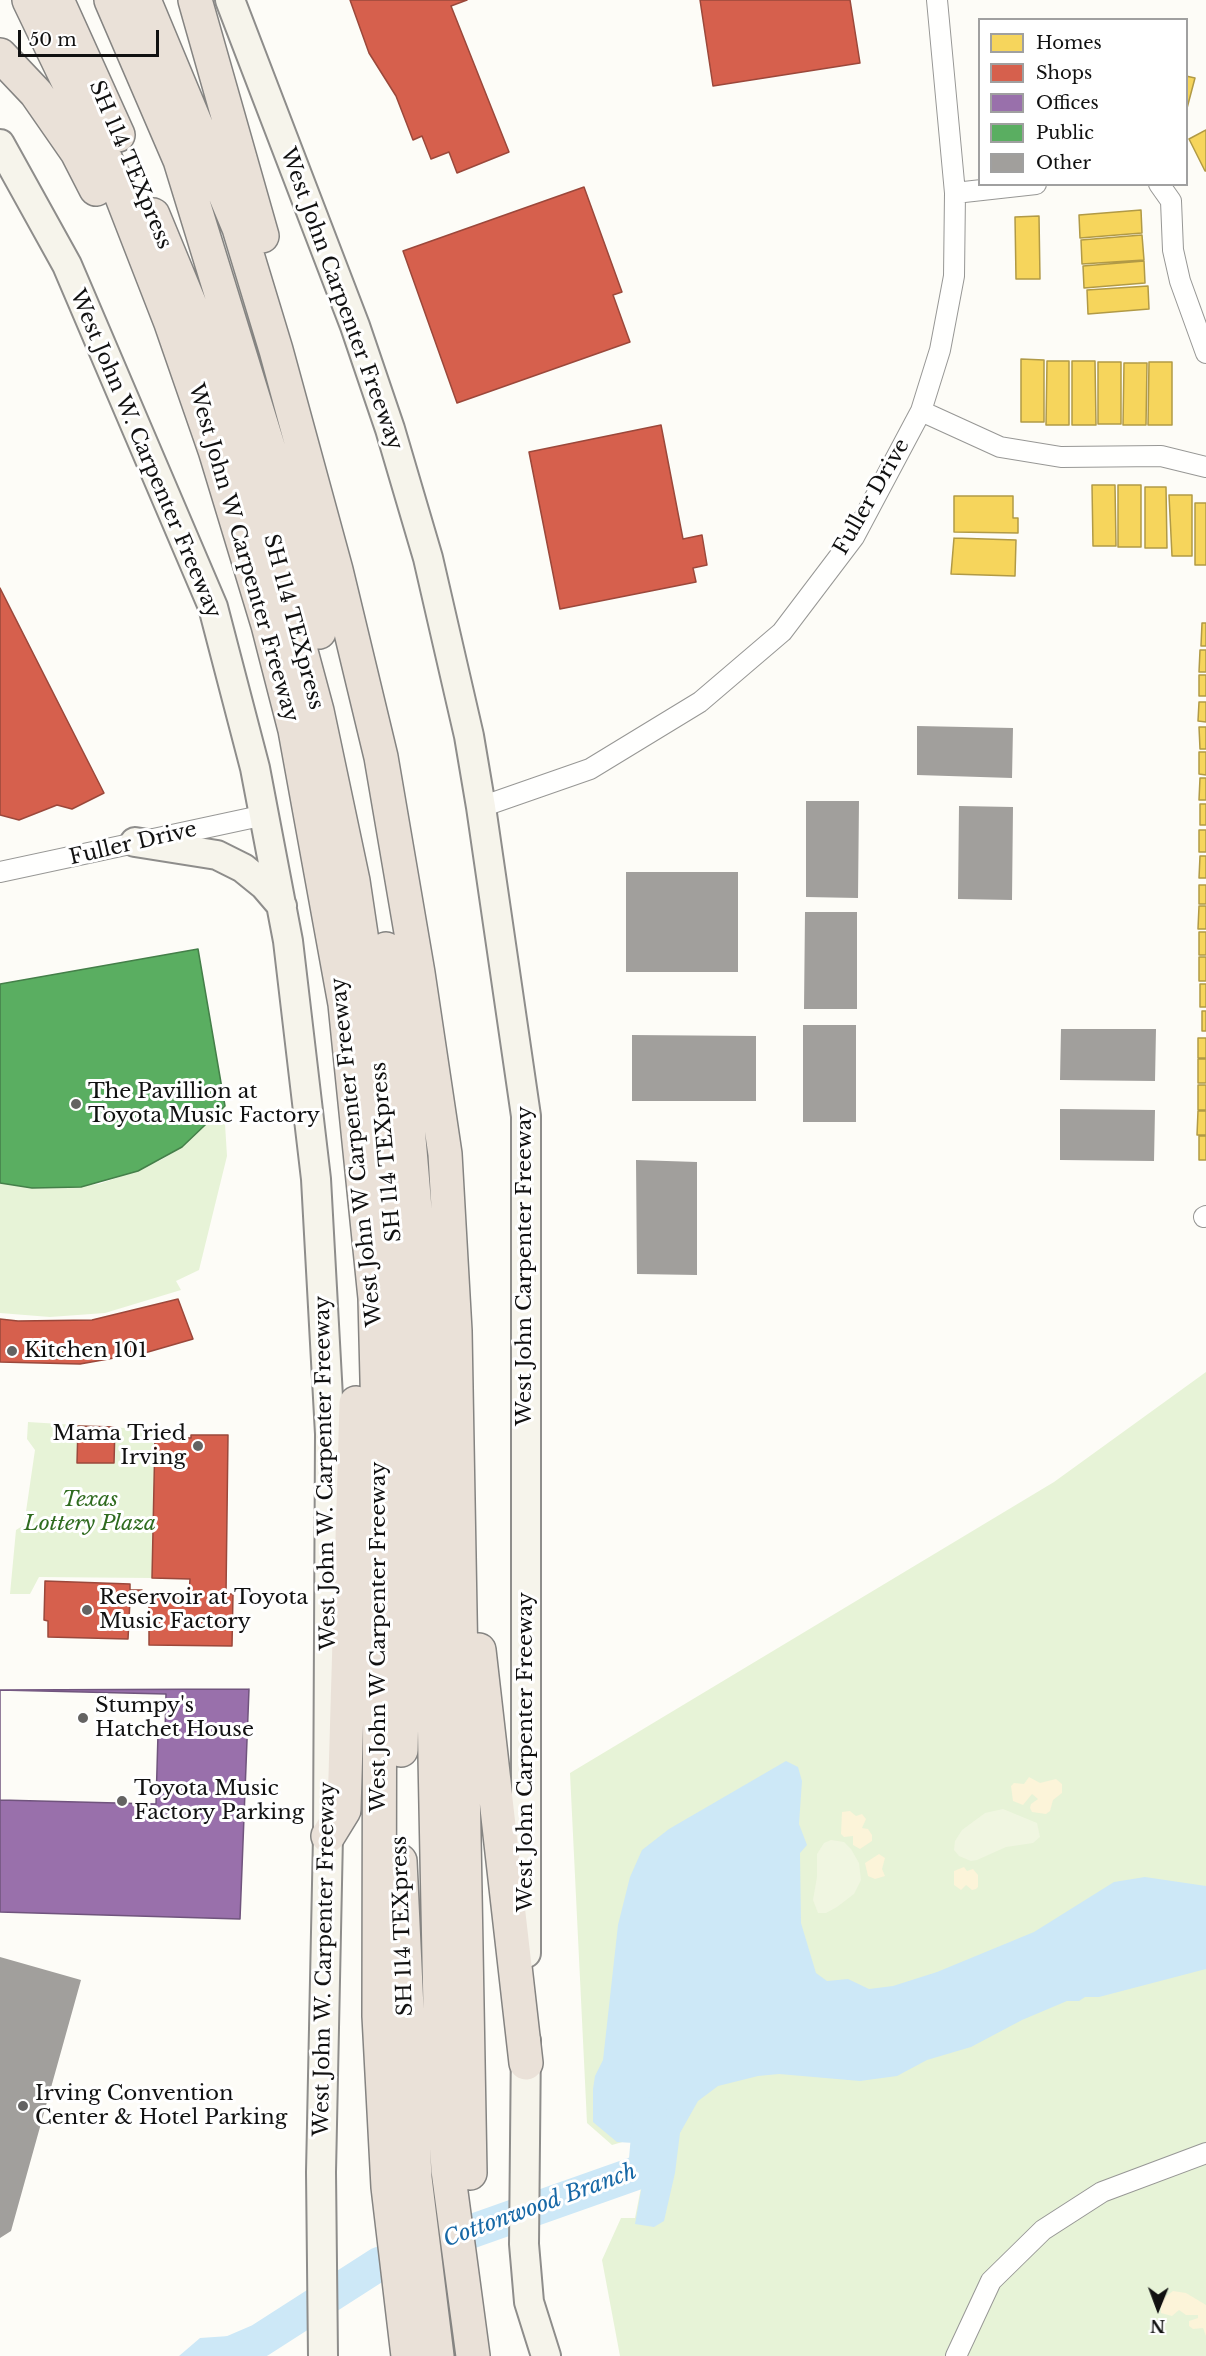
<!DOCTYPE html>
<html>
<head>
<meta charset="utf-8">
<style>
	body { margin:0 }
	#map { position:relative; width:1206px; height:2356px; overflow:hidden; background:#fdfcf7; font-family:"Libre Baskerville",serif }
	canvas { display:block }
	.legend { position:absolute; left:978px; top:18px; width:210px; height:168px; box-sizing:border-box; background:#fff; border:2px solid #a0a0a0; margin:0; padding:8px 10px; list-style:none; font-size:18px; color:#111 }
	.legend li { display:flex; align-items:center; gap:12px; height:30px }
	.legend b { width:30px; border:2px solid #a0a0a0 }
	.north { position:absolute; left:1128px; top:2278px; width:60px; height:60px; -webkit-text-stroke:4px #fff; paint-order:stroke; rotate:181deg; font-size:16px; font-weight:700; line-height:24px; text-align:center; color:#111 }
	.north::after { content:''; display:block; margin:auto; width:21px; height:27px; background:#111; clip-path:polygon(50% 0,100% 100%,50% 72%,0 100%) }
	.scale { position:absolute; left:18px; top:30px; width:141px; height:27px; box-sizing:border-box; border:3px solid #111; border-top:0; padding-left:8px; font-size:18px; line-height:21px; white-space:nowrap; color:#111; -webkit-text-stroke:4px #fff; paint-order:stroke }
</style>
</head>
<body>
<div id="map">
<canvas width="1206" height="2356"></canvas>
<ul class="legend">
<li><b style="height:16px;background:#f6d55c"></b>Homes</li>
<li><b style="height:16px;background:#d6604d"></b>Shops</li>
<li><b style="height:16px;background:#9970ab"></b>Offices</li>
<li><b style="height:16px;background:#5aae61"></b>Public</li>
<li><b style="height:16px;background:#a19f9c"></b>Other</li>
</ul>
<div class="north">N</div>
<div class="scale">50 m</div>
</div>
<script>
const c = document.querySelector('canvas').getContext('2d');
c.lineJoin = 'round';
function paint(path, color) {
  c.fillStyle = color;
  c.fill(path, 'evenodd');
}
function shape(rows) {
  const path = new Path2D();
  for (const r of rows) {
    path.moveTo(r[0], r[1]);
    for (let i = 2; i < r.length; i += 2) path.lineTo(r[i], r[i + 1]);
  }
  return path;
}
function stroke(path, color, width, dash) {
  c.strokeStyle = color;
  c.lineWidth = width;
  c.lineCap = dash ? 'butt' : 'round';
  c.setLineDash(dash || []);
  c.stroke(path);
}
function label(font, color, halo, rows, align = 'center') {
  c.font = font + ' "Libre Baskerville",serif';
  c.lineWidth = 6;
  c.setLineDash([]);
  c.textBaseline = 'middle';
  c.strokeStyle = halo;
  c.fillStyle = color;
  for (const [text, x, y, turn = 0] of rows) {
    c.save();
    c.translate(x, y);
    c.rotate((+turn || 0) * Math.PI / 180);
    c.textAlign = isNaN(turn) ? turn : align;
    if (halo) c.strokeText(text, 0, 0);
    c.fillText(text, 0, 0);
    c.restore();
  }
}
const green = shape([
	[224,1108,227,1156,199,1270,176,1281,181,1290,105,1313,50,1317,0,1313,0,1183,60,1188,99,1184,119,1177,161,1160,182,1147],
	[1206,1372,1206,2356,620,2356,602,2260,621,2218,635,2218,646,2163,644,2154,634,2143,626,2141,612,2145,587,2123,570,1773,1054,1482],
	[28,1422,157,1430,152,1578,39,1577,30,1594,10,1594,16,1530,24,1525,35,1450,27,1439]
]);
const sand = shape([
	[1029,1777,1040,1783,1056,1779,1062,1784,1062,1793,1053,1800,1050,1811,1046,1814,1032,1812,1030,1808,1031,1804,1038,1799,1032,1794,1023,1805,1013,1801,1011,1786,1014,1783,1024,1784],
	[850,1811,856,1816,862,1814,866,1819,862,1828,868,1829,872,1835,872,1841,860,1849,853,1845,853,1836,844,1837,841,1834,842,1812],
	[879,1854,885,1858,882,1869,885,1876,875,1879,868,1876,865,1863],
	[964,1867,967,1871,973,1869,978,1875,978,1887,976,1889,972,1890,966,1885,961,1890,954,1885,954,1871],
	[1173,2291,1186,2293,1206,2305,1206,2336,1203,2328,1193,2329,1189,2326,1189,2321,1198,2318,1198,2315,1186,2315,1179,2310,1172,2316,1161,2313,1161,2300]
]);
const pitch = shape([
	[1003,1809,1037,1823,1040,1837,1033,1843,1006,1847,977,1860,971,1861,959,1856,954,1850,955,1841,962,1830,985,1813],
	[831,1840,844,1842,851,1849,859,1863,861,1880,854,1894,837,1907,826,1913,818,1913,813,1900,817,1877,817,1854,824,1843]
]);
const water = shape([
	[786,1761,798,1767,802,1781,799,1824,807,1845,800,1853,801,1923,816,1973,827,1981,848,1979,869,1989,893,1986,937,1972,1034,1932,1114,1882,1145,1877,1206,1886,1206,1969,1099,1997,1085,1997,1079,2001,1067,2001,1022,2020,971,2047,927,2060,897,2076,860,2081,779,2074,758,2076,718,2086,698,2101,680,2133,675,2173,664,2221,654,2227,635,2224,646,2163,644,2154,634,2143,617,2142,593,2122,593,2089,595,2076,603,2060,618,1925,630,1877,642,1850,669,1829],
	[229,2336,244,2346,240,2356,179,2356,200,2338]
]);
const homes = shape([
	[1186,76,1195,78,1186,112,1186,76],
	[1206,130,1206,171,1205,171,1189,139,1206,130],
	[1141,210,1142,233,1080,238,1079,215,1141,210],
	[1039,216,1040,279,1016,279,1015,217,1039,216],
	[1142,235,1144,260,1082,264,1081,240,1142,235],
	[1144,261,1145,283,1084,288,1083,266,1144,261],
	[1148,286,1149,309,1088,314,1087,290,1148,286],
	[1021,359,1044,360,1044,422,1021,422,1021,359],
	[1047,361,1069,361,1069,425,1046,425,1047,361],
	[1072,361,1095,361,1096,425,1072,425,1072,361],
	[1098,362,1121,362,1121,424,1098,424,1098,362],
	[1149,362,1172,362,1172,425,1148,425,1149,362],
	[1124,363,1147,363,1146,425,1123,425,1124,363],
	[1092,485,1115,485,1116,546,1093,546,1092,485],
	[1118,485,1141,485,1141,547,1118,547,1118,485],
	[1145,487,1166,487,1167,548,1145,548,1145,487],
	[1169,495,1192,495,1192,556,1172,556,1169,495],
	[954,496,1013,496,1013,518,1018,518,1018,533,954,532,954,496],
	[1195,503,1206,503,1206,565,1195,565,1195,503],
	[954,538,1016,540,1015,576,951,574,954,538],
	[1202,623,1206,623,1206,646,1201,646,1202,623],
	[1200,650,1206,650,1206,672,1199,672,1200,650],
	[1199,675,1206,675,1206,696,1199,696,1199,675],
	[1199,702,1206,702,1206,722,1198,721,1199,702],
	[1199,727,1206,727,1206,749,1200,749,1199,727],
	[1199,752,1206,752,1206,775,1199,774,1199,752],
	[1200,778,1206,778,1206,800,1199,800,1200,778],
	[1200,804,1206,804,1206,825,1200,825,1200,804],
	[1199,830,1206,830,1206,852,1199,852,1199,830],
	[1200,856,1206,856,1206,878,1199,878,1200,856],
	[1199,885,1206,885,1206,904,1199,904,1199,885],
	[1199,906,1206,906,1206,929,1198,929,1199,906],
	[1199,932,1206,932,1206,955,1199,955,1199,932],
	[1199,957,1206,957,1206,981,1199,981,1199,957],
	[1200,984,1206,984,1206,1007,1200,1007,1200,984],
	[1202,1011,1206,1011,1206,1031,1202,1031,1202,1011],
	[1198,1038,1206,1038,1206,1058,1198,1058,1198,1038],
	[1198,1059,1206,1059,1206,1083,1198,1083,1198,1059],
	[1198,1085,1206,1085,1206,1110,1198,1110,1198,1085],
	[1198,1111,1206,1111,1206,1135,1197,1135,1198,1111],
	[1199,1136,1206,1136,1206,1160,1199,1160,1199,1136]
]);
const shops = shape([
	[350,0,467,0,451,6,509,152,457,173,449,152,431,159,422,136,413,140,396,96,369,53,350,0],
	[700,0,850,0,860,63,713,86,700,0],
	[584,187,622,292,613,295,630,342,457,403,403,251,584,187],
	[661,425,683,539,702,535,707,565,693,568,696,582,560,609,529,452,661,425],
	[0,588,104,793,72,809,57,805,19,820,0,815,0,588],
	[178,1299,193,1339,148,1352,80,1364,0,1362,0,1319,18,1321,92,1320,178,1299],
	[78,1426,115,1427,114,1463,77,1463,78,1426],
	[191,1435,228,1435,226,1594,233,1594,232,1646,149,1645,149,1593,189,1594,190,1579,152,1578,155,1437,191,1438,191,1435],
	[45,1581,130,1584,130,1590,142,1590,142,1600,130,1600,128,1639,48,1637,48,1621,44,1620,45,1581]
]);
const offices = shape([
	[249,1689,240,1919,0,1912,0,1690,249,1689],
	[0,1690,166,1694,165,1734,158,1734,156,1804,0,1800,0,1690]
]);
const public = shape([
	[198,949,225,1106,182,1147,138,1171,81,1187,32,1188,0,1183,0,984,198,949]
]);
const river = shape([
	[224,2356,259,2341,379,2264,645,2170,650,2114]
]);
const building = shape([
	[917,726,1013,728,1012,778,917,775],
	[806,801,859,801,858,898,806,897],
	[959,806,1013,807,1012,900,958,899],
	[626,872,738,872,738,972,626,972],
	[805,912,857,912,857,1009,804,1009],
	[803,1025,856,1025,856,1122,803,1122],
	[1061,1029,1156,1029,1155,1081,1060,1080],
	[632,1035,756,1036,756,1101,632,1101],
	[1060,1109,1155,1110,1154,1161,1060,1160],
	[636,1160,697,1162,697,1275,637,1274],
	[0,1957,81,1980,11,2231,0,2238]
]);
const street = shape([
	[1159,184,1171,201,1173,250,1180,281,1206,353],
	[955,193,1036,184],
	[921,411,1000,447,1061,457,1161,456,1206,467],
	[481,807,590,769,700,702,782,632,854,537,921,411,940,350,954,276,955,193,937,0],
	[0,872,265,815],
	[1204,1217,1206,1216],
	[956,2356,991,2281,1043,2230,1102,2192,1206,2153]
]);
const secondary = shape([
	[230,0,355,326,390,429,428,558,469,736,481,807,526,1116,526,1953],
	[0,144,67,265,213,607,255,768,288,941,316,1179,330,1434,328,1836,321,2172,323,2356],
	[135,842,217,855,243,868,264,885,282,906],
	[526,2041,524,2244,529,2302,546,2356]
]);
const highway = shape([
	[29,0,115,179,171,323,215,450,268,625,295,730,345,1004,375,1298,380,1499,379,2016,388,2187,408,2356],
	[57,0,118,135],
	[111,0,180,160,291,521,319,632],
	[144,0,239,228,276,350,336,570,381,757,418,973,445,1154,455,1331,470,2173],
	[195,0,262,236],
	[0,55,36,93,77,152,96,189],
	[153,215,205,341,267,525,317,711,353,881,376,1035,399,1282,406,1558,401,1750],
	[386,949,400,1033,421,1279,428,1403,441,2058,448,2170,473,2356],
	[479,1650,526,2063],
	[328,1836,344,1810,356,1403],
	[400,1861,415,2178,437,2356]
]);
const markers = [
	[76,1104,6,"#646362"],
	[12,1351,6,"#646362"],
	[198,1446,6,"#646362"],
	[87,1610,6,"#646362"],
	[83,1718,6,"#646362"],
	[122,1801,6,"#646362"],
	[23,2106,6,"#646362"]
];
const streetNames = [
	["SH 114 TEXpress",130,165,67],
	["West John Carpenter Freeway",341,299,70],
	["West John W. Carpenter Freeway",145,454,67],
	["Fuller Drive",872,497,-60],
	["West John W Carpenter Freeway",243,553,74],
	["SH 114 TEXpress",293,622,75],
	["Fuller Drive",133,844,-13],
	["West John W Carpenter Freeway",357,1152,-96],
	["SH 114 TEXpress",387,1152,-95],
	["West John Carpenter Freeway",525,1266,-90],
	["West John W. Carpenter Freeway",326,1473,-91],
	["West John W Carpenter Freeway",379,1637,-90],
	["West John Carpenter Freeway",526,1752,-90],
	["SH 114 TEXpress",403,1926,-92],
	["West John W. Carpenter Freeway",325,1959,-89]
];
const poiNames = [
	["The Pavillion at",88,1092],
	["Toyota Music Factory",88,1116],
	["Kitchen 101",24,1351],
	["Mama Tried",186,1434,"right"],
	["Irving",186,1458,"right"],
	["Reservoir at Toyota",99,1598],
	["Music Factory",99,1622],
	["Stumpy's",95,1706],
	["Hatchet House",95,1730],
	["Toyota Music",134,1789],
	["Factory Parking",134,1813],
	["Irving Convention",35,2094],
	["Center & Hotel Parking",35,2118]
];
const parkNames = [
	["Texas",90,1500],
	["Lottery Plaza",90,1524]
];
const waterNames = [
	["Cottonwood Branch",540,2206,-20]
];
paint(green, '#e7f3d7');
paint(sand, '#fcf4d9');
paint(pitch, '#f0f6e1');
paint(water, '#cde8f7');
paint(homes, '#f6d55c');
stroke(homes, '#b19a46', 1.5);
paint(shops, '#d6604d');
stroke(shops, '#9b483b', 1.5);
paint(offices, '#9970ab');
stroke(offices, '#70547d', 1.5);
paint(public, '#5aae61');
stroke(public, '#447f49', 1.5);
stroke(river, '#cde8f7', 34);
paint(building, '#a19f9c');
stroke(street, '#979795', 22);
stroke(secondary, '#8e8d8b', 32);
stroke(highway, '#858482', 36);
stroke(street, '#fffffe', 20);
stroke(secondary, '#f6f4eb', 28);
stroke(highway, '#eae1d8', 33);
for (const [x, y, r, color] of markers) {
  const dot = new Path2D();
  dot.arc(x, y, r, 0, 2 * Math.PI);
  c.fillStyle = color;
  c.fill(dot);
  stroke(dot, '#fff', 2);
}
label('21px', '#111', '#fff', streetNames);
label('21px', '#111', '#fff', poiNames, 'left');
label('italic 21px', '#2f6b1f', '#fff', parkNames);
label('italic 22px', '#1768a6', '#fff', waterNames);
</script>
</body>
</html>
